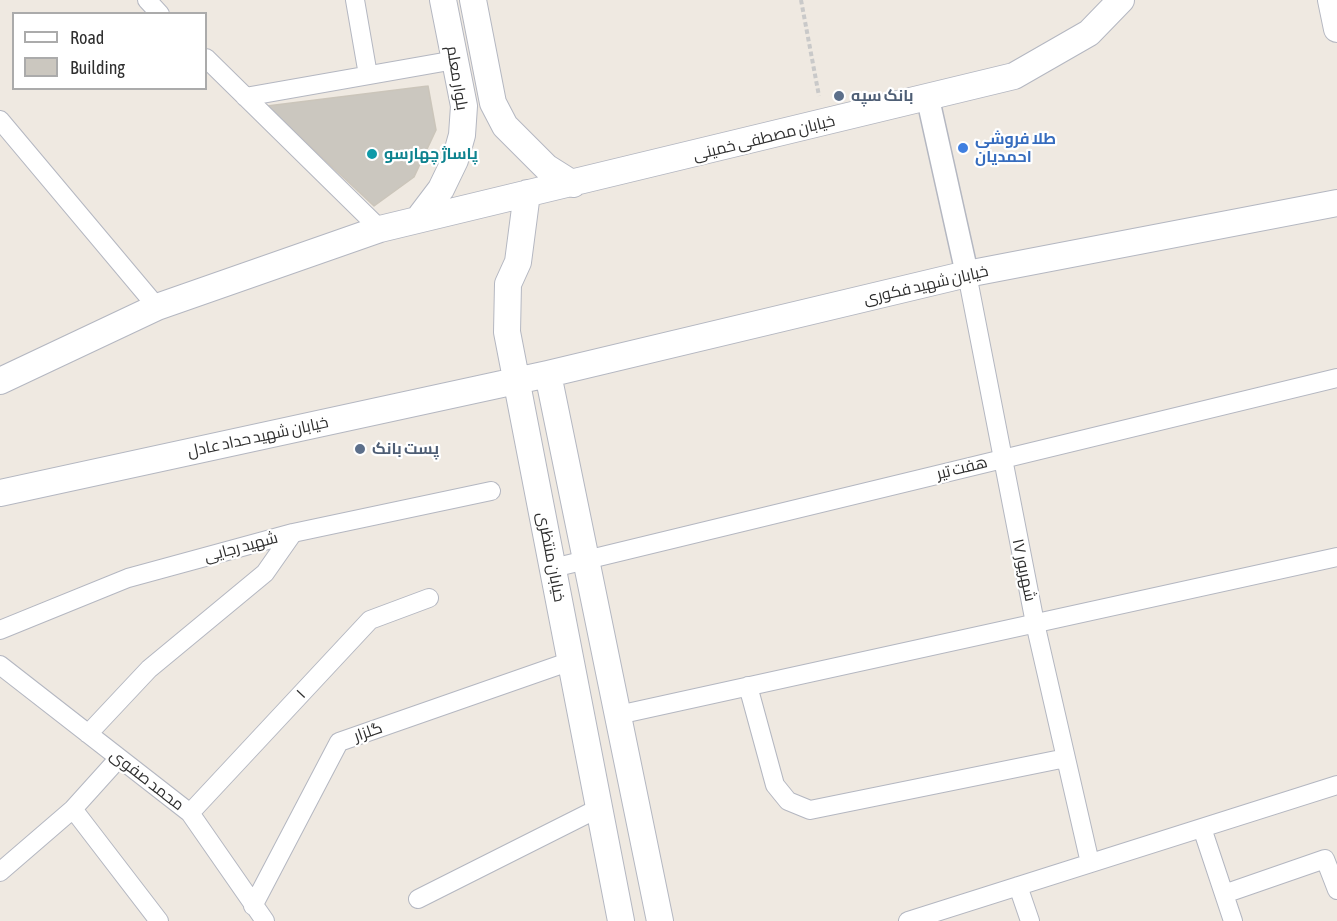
<!DOCTYPE html>
<html>
<head>
<meta charset="utf-8">
<style>
	body { margin:0 }
	#map { position:relative; width:1337px; height:921px; overflow:hidden; background:#efe9e1; font-family:"Asap Condensed",sans-serif }
	canvas { display:block }
	.legend { position:absolute; left:12px; top:12px; width:195px; height:78px; box-sizing:border-box; background:#fff; border:2px solid #ababab; margin:0; padding:8px 10px; list-style:none; font-size:18px; color:#2e2e2e }
	.legend li { display:flex; align-items:center; gap:12px; height:30px }
	.legend b { width:30px; border:2px solid #ababab }
</style>
</head>
<body>
<div id="map">
<canvas width="1337" height="921"></canvas>
<ul class="legend">
<li><b style="height:8px;background:#fff"></b>Road</li>
<li><b style="height:16px;background:#cbc7bf"></b>Building</li>
</ul>
</div>
<script>
const c = document.querySelector('canvas').getContext('2d');
c.lineJoin = 'round';
function paint(path, color) {
  c.fillStyle = color;
  c.fill(path, 'evenodd');
}
function shape(rows) {
  const path = new Path2D();
  for (const r of rows) {
    path.moveTo(r[0], r[1]);
    for (let i = 2; i < r.length; i += 2) path.lineTo(r[i], r[i + 1]);
  }
  return path;
}
function stroke(path, color, width, dash) {
  c.strokeStyle = color;
  c.lineWidth = width;
  c.lineCap = dash ? 'butt' : 'round';
  c.setLineDash(dash || []);
  c.stroke(path);
}
function label(font, color, halo, rows, align = 'center') {
  c.font = font + ' "Asap Condensed",Cairo,sans-serif';
  c.lineWidth = 4.5;
  c.setLineDash([]);
  c.textBaseline = 'middle';
  c.strokeStyle = halo;
  c.fillStyle = color;
  for (const [text, x, y, turn = 0] of rows) {
    c.save();
    c.translate(x, y);
    c.rotate((+turn || 0) * Math.PI / 180);
    c.textAlign = isNaN(turn) ? turn : align;
    if (halo) c.strokeText(text, 0, 0);
    c.fillText(text, 0, 0);
    c.restore();
  }
}
const building = shape([
	[428,86,436,130,414,177,374,206,267,106,428,86]
]);
const path = shape([
	[801,0,819,96]
]);
const minor = shape([
	[147,0,160,14],
	[355,0,368,75],
	[206,58,380,229],
	[245,97,455,60],
	[0,120,157,307],
	[967,274,1035,623,1090,863],
	[553,568,1337,378],
	[0,630,128,578,293,533,491,491],
	[0,665,190,813,265,921],
	[748,686,775,785,788,801,810,810,1066,758],
	[618,715,1337,557],
	[88,734,149,669,265,573,293,533],
	[73,809,159,921],
	[190,813,370,620,429,598],
	[1202,828,1233,921],
	[0,872,73,809,119,758],
	[1018,886,1030,921],
	[1224,894,1325,859,1337,890],
	[418,899,599,808],
	[253,906,339,742,571,661],
	[908,921,1337,785]
]);
const tertiary = shape([
	[928,99,967,274]
]);
const secondary = shape([
	[473,0,493,103,505,126,546,167,573,184],
	[1331,0,1337,29],
	[527,193,518,262,508,284,507,332,621,921],
	[419,218,441,189,455,160,462,135,464,106,443,0],
	[548,374,660,921],
	[0,381,157,307,380,229,1014,76,1089,33,1121,0],
	[0,493,548,374,967,274,1337,203]
]);
const markers = [
	[839,96,6,"#5c6f8a"],
	[963,148,6,"#3f7fe0"],
	[372,154,6,"#0f9aa8"],
	[360,449,6,"#5c6f8a"]
];
const streetNames = [
	["بلوار معلم",457,78,81],
	["خیابان مصطفی خمینی",764,138,-14],
	["خیابان شهید فکوری",926,285,-13],
	["خیابان شهید حداد عادل",258,437,-12],
	["هفت تیر",962,468,-14],
	["شهید رجایی",241,547,-15],
	["خیابان منتظری",551,557,79],
	["۱۷ شهریور",1024,570,78],
	["۱",301,694,-47],
	["گلزار",368,732,-19],
	["محمد صفوی",147,780,38]
];
const serviceNames = [
	["بانک سپه",851,96],
	["پست بانک",372,449]
];
const shopNames = [
	["طلا فروشی",975,139],
	["احمدیان",975,157]
];
const cultureNames = [
	["پاساژ چهارسو",384,154]
];
paint(building, '#cbc7bf');
stroke(building, '#cbc5ba', 1.5);
stroke(minor, '#b4b7c1', 20);
stroke(tertiary, '#b4b7c1', 25);
stroke(secondary, '#b4b7c1', 28);
stroke(path, '#c9c9c9', 4, [4.5, 3]);
stroke(minor, '#fff', 18);
stroke(tertiary, '#fff', 22);
stroke(secondary, '#fff', 26);
for (const [x, y, r, color] of markers) {
  const dot = new Path2D();
  dot.arc(x, y, r, 0, 2 * Math.PI);
  c.fillStyle = color;
  c.fill(dot);
  stroke(dot, '#fff', 2);
}
label('16px', '#2e2e2e', '#fff', streetNames);
label('bold 16px', '#4e5e75', '#fff', serviceNames, 'left');
label('bold 16px', '#366cbe', '#fff', shopNames, 'left');
label('bold 16px', '#0d838f', '#fff', cultureNames, 'left');
</script>
</body>
</html>
